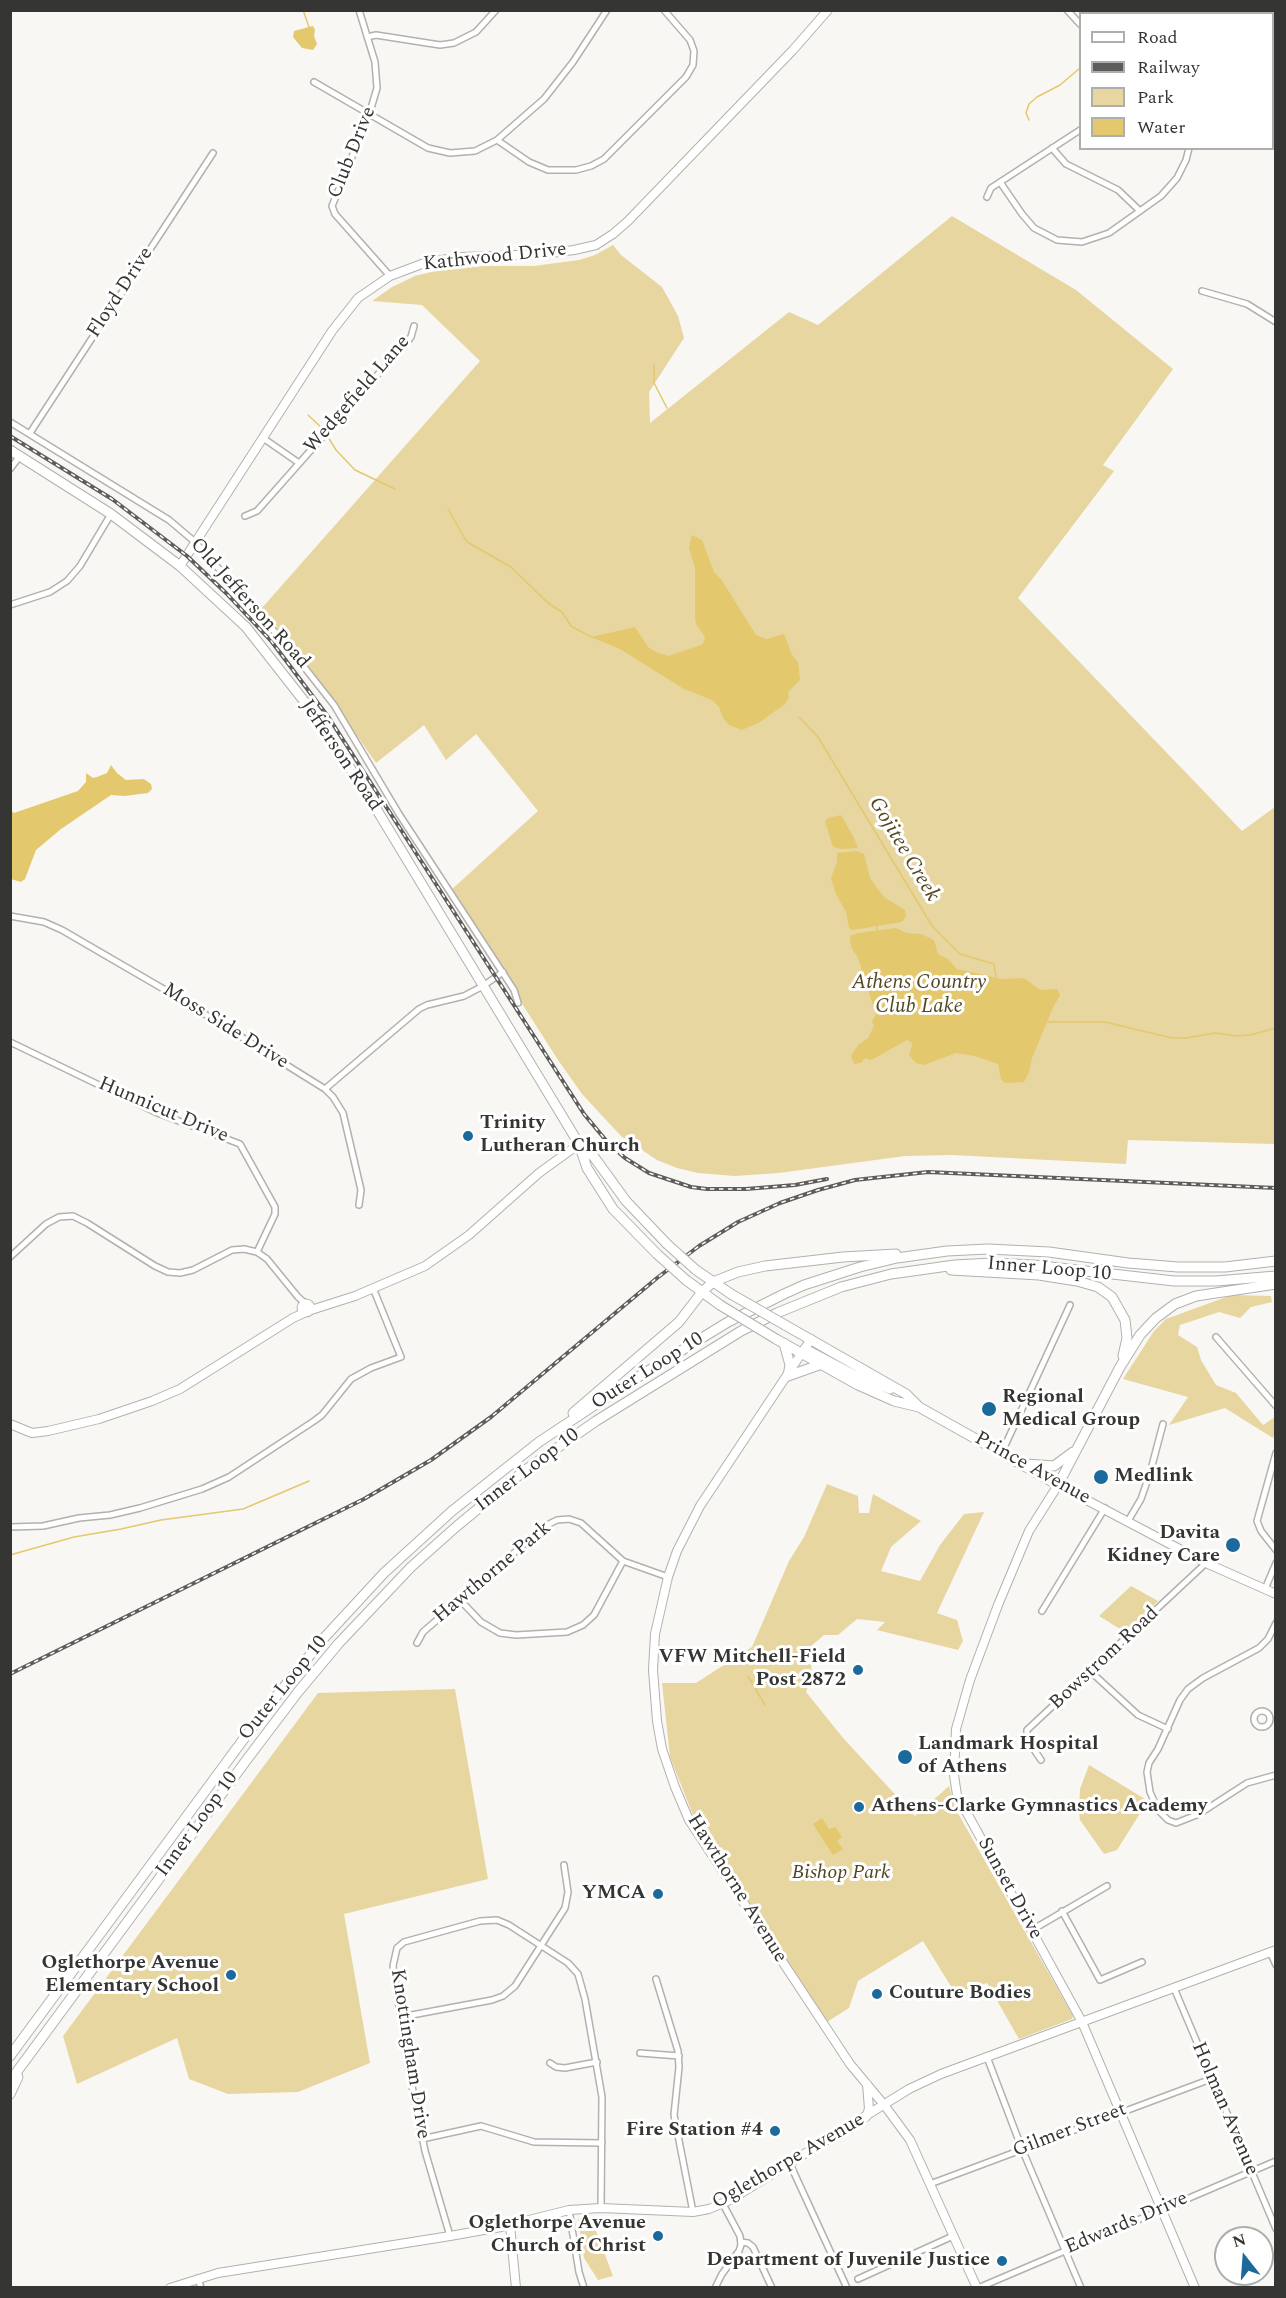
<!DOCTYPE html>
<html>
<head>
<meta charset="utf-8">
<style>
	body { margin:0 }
	#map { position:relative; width:1286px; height:2298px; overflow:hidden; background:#f8f7f4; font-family:Spectral,serif }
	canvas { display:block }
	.frame { position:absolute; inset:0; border:12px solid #353533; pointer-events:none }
	.legend { position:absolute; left:1079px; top:12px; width:195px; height:138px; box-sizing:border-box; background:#fff; border:2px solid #aeaead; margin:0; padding:8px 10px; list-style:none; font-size:18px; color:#353533 }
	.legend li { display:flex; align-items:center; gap:12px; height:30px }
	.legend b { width:30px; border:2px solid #aeaead }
	.north { position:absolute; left:1214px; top:2226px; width:60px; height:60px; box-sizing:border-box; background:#fff; border:2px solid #aeaead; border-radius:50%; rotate:343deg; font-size:16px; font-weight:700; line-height:24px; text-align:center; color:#353533 }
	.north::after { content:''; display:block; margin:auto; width:21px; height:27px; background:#1c6a9c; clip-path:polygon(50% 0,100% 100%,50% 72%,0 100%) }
</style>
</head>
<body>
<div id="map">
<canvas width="1286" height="2298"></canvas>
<div class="frame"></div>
<ul class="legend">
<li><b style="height:8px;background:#fff"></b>Road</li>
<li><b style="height:8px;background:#5e5d5b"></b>Railway</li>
<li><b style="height:16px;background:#e7d6a0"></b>Park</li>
<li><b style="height:16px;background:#e4c86d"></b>Water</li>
</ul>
<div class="north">N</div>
</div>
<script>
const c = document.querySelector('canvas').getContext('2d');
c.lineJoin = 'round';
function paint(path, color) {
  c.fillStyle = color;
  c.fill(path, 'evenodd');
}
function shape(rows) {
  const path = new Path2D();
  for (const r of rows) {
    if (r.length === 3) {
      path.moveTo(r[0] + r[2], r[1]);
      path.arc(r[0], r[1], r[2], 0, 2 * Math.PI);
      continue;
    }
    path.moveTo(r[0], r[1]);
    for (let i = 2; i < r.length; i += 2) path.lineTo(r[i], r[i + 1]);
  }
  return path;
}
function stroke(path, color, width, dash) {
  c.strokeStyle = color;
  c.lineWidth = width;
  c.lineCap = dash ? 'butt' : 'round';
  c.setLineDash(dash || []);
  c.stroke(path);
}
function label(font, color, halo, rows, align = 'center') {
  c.font = font + ' Spectral,serif';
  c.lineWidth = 6;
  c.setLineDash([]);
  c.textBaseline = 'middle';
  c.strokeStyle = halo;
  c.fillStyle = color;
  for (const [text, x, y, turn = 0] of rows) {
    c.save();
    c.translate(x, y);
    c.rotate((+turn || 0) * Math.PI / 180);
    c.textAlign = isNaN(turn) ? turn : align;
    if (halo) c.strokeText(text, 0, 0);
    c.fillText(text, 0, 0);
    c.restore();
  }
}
const green = shape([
	[952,216,1076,290,1173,369,1103,465,1114,471,1018,598,1242,831,1275,807,1275,1144,1128,1140,1126,1164,952,1155,905,1156,779,1173,735,1176,698,1173,677,1168,657,1160,621,1136,582,1094,558,1060,450,891,538,811,476,734,446,760,424,725,376,763,297,650,261,609,480,361,422,305,372,301,392,287,415,276,440,270,485,266,534,266,579,260,595,255,613,245,621,255,662,287,678,316,684,338,649,392,650,423,789,312,818,325],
	[1232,1295,1271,1296,1272,1302,1251,1307,1240,1318,1219,1312,1180,1325,1178,1335,1197,1347,1201,1360,1216,1385,1236,1393,1263,1425,1275,1417,1275,1434,1273,1438,1225,1408,1169,1425,1188,1397,1123,1379,1154,1331,1166,1319],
	[827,1484,858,1496,859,1513,869,1513,873,1494,921,1521,891,1547,881,1571,920,1581,940,1545,964,1514,984,1512,937,1613,957,1620,963,1641,958,1650,877,1630,885,1622,857,1619,838,1635,824,1635,810,1647,812,1675,806,1692,844,1739,915,1816,949,1786,956,1810,1073,2016,1072,2019,1019,2039,987,1983,955,1993,923,1941,858,1981,849,2008,827,2022,711,1846,693,1815,670,1757,662,1683,696,1683,752,1647,789,1561,804,1537],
	[1131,1586,1158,1601,1125,1632,1099,1616],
	[455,1689,488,1879,344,1914,370,2063,298,2092,228,2094,189,2079,177,2038,77,2084,63,2036,318,1693],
	[1089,1765,1145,1799,1146,1804,1117,1850,1104,1854,1080,1820,1079,1812,1080,1789],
	[590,2215,613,2276,598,2280,584,2258,578,2219]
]);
const water = shape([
	[309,27,313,26,315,30,314,36,317,44,313,50,302,48,293,37,294,31],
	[692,535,702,540,714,572,721,579,756,635,767,639,784,634,792,655,798,662,800,680,788,692,789,698,785,704,760,722,742,730,729,725,723,718,719,707,712,700,684,689,620,649,591,637,635,627,648,647,658,653,669,656,703,644,705,637,696,624,695,616,695,568,689,548],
	[111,765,117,773,126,780,144,779,151,784,152,789,148,793,124,796,111,795,61,829,36,850,25,879,21,882,11,879,11,811,14,813,78,791,86,782,86,773,93,778,97,777,107,773],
	[841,815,854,838,858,848,841,849,833,847,825,821,828,818],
	[857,851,864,854,870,878,877,888,884,897,905,910,906,916,902,922,853,930,849,928,846,912,836,894,831,878,837,862,837,853],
	[896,928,907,933,921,934,934,940,938,954,948,959,957,969,1002,979,1024,978,1040,990,1057,989,1060,995,1058,999,1054,1005,1032,1058,1029,1072,1024,1082,1005,1083,1001,1079,998,1064,975,1056,956,1053,924,1065,916,1063,909,1055,912,1045,911,1042,907,1040,873,1059,868,1060,867,1058,864,1059,861,1063,854,1064,851,1056,858,1045,868,1038,874,1026,872,1021,876,1015,858,958,851,947,850,936,858,933],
	[822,1818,829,1829,835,1827,842,1837,837,1841,843,1849,833,1855,813,1824]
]);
const stream = shape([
	[303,10,309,27],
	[1141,14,1147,10],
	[1029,120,1026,113,1029,104,1037,97,1060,85,1080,68],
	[654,365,654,383,667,408],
	[308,415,324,430],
	[328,437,336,450,355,470,395,489],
	[448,509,467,542,511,567,548,603,562,612,571,626,591,637],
	[799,717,818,737,932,926,960,954,994,964,996,977],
	[877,930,877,927],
	[1048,1022,1105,1022,1172,1038,1186,1038,1215,1033,1237,1036,1250,1035,1276,1028],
	[10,1555,74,1537,121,1529,161,1520,243,1509,309,1481],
	[748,1676,765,1705]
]);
const street = shape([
	[359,10,375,62,377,88,369,115,332,206,335,214,390,276],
	[1067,10,1080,24],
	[1221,14,1225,10],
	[367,37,376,35,440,45,454,43,476,32,496,10],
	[314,82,428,148,450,153,475,151,497,140,544,99,573,62,607,10],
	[497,140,529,162,548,170,576,170,591,166,604,159,686,77,693,65,694,51,690,40,664,10],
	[1052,148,1066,164,1118,190,1140,211],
	[1000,182,1022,214,1034,228,1057,240,1082,242,1109,233,1161,196,1177,178,1186,160,1189,148],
	[987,197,991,188,1080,130],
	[1202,291,1247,304,1276,322],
	[10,422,169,520,195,542,290,649,334,705,399,814,514,990,518,1003],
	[30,433,213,153],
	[263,438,299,463],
	[10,469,20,456],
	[245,516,257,511,411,337,414,326],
	[10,605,50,592,67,581,80,566,111,514],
	[10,916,44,922,62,930,179,998,325,1089,333,1097,343,1113,361,1190,359,1205],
	[10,1042,155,1112,240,1144,275,1207,275,1214,257,1252],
	[325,1089,419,1009,427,1005,464,996,483,986,503,972],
	[10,1257,46,1224,59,1217,73,1216,87,1223,155,1266,168,1272,180,1273,193,1270,232,1250,244,1249,257,1252,267,1259,298,1297,306,1304],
	[1216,1337,1276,1406],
	[1002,1452,1070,1305],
	[1276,1453,1257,1521,1261,1531,1276,1550],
	[1128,1521,1141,1499,1150,1473,1163,1424],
	[10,1527,43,1526,79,1518,110,1515,140,1508,202,1489,229,1477,314,1421,322,1415,351,1379,371,1368,401,1357,373,1288],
	[1265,1589,1276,1563],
	[460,1600,481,1622,500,1633,516,1635,567,1632,583,1625,594,1615,623,1561],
	[1042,1611,1105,1508],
	[1276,1623,1268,1639,1259,1648,1203,1678,1188,1689,1180,1700,1158,1749,1149,1763,1147,1772,1150,1792,1158,1810,1168,1820,1176,1823,1199,1814,1247,1783,1276,1775],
	[417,1643,423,1632,460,1600,545,1526,557,1520,569,1519,581,1523,623,1561,668,1577],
	[1091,1672,1138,1715,1168,1729],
	[1262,1719,8],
	[1041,1760,1027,1739,1027,1730,1206,1563],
	[1062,1911,1100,1980,1142,1962],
	[1032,1930,1107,1886],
	[1270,1952,1276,1965],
	[656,1979,678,2051,679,2067,674,2115,693,2212],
	[1174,1988,1276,2229],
	[401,2017,492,2000,503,1996,515,1986,565,1908,568,1892,564,1865],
	[640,2053,679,2056],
	[987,2057,1022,2149,1081,2288],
	[550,2063,556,2067,565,2068,597,2062],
	[422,2139,481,2126,534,2142,602,2143],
	[790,2164,847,2288],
	[930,2184,1211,2079],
	[569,2210,579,2272,584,2288],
	[450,2236,425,2151,408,2066,393,1966,397,1948,404,1942,480,1921,497,1920,509,1925,568,1963,578,1974,585,1999,602,2097,601,2208],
	[741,2242,748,2243,753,2247,772,2288],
	[198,2278,201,2288],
	[858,2279,953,2236],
	[715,2288,722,2274,739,2251,741,2245,740,2236,723,2204],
	[978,2288,1276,2161]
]);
const secondary = shape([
	[180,566,332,331,358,298,390,276,427,262,462,257,542,254,574,250,596,245,613,234,628,221,793,50,828,10],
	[306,1308,4.5],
	[308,1311,355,1296,425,1266,469,1235,539,1173,579,1144],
	[811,1339,700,1506,677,1551,668,1577,655,1634,653,1670,657,1721,662,1749,675,1787,689,1820,850,2064,885,2106,910,2140,977,2288],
	[10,1424,32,1433,48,1431,99,1419,152,1401,180,1389,293,1318,306,1312],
	[866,2117,869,2109,867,2084],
	[510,2225,516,2288],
	[170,2288,218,2273,450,2236,501,2227,569,2210,601,2208,693,2212,709,2209,730,2200,909,2089,941,2074,1276,1950],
	[1195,2288,1082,2022,957,1795,954,1775,956,1729,970,1680,998,1605,1029,1531,1058,1485,1206,1563,1276,1594]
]);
const highway = shape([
	[10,450,111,514,180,566,246,627,304,701,363,787,579,1144,587,1168,613,1209,657,1254],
	[579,1144,594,1157,626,1201,667,1244],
	[696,1270,731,1294],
	[951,1270,1039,1275,1077,1281,1098,1287,1112,1297,1125,1320,1127,1338,1123,1356],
	[686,1280,720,1305],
	[785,1325,906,1394,919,1407],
	[776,1339,858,1385,894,1401,919,1407,1058,1485,1120,1367,1140,1335,1156,1318,1175,1304,1196,1296,1276,1284],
	[784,1343,790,1365,788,1376,819,1365],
	[805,1349,854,1375,890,1389],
	[573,1413,679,1322,702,1292,713,1282,738,1272,765,1266,843,1257,896,1254],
	[1026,1464,1054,1466,1073,1452],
	[10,2056,265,1710,324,1638,384,1573,452,1511,539,1442,625,1385,728,1322,784,1294,804,1285,860,1267,897,1258,947,1251,988,1249,1049,1252,1128,1263,1178,1267,1225,1267,1276,1261],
	[10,2081,248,1758,298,1692,339,1643,411,1567,457,1526,524,1471,596,1421,741,1331,777,1313,841,1287,891,1274,955,1265,992,1263,1033,1265,1174,1281,1216,1281,1276,1276],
	[10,2094,18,2077]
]);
const rail = shape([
	[10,436,112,499,187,556,226,593,272,642,329,718,584,1114,609,1144,625,1158,649,1173,691,1187,707,1189,746,1189,795,1185,827,1179],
	[10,1674,364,1499,431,1460,491,1417,657,1278,699,1246,738,1222,780,1203,818,1190,855,1180,928,1172,1276,1188]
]);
const highwayBridge = shape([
	[667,1244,696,1270],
	[657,1254,686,1280],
	[731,1294,785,1325],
	[720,1305,776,1339]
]);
const markers = [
	[468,1136,6,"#1c6a9c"],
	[989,1409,8,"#1c6a9c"],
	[1101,1477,8,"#1c6a9c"],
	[1233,1545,8,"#1c6a9c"],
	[858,1670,6,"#1c6a9c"],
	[905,1757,8,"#1c6a9c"],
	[859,1807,6,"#1c6a9c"],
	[658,1894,6,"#1c6a9c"],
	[231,1975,6,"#1c6a9c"],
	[877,1994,6,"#1c6a9c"],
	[775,2131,6,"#1c6a9c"],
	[658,2236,6,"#1c6a9c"],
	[1002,2261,6,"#1c6a9c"]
];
const streetNames = [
	["Club Drive",353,153,-68],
	["Kathwood Drive",495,258,-6],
	["Floyd Drive",121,293,-57],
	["Wedgefield Lane",358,395,-49],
	["Old Jefferson Road",249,604,48],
	["Jefferson Road",340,756,56],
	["Moss Side Drive",225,1027,32],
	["Hunnicut Drive",163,1111,23],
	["Inner Loop 10",1049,1270,5],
	["Outer Loop 10",648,1372,-32],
	["Prince Avenue",1032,1469,29],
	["Inner Loop 10",528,1471,-37],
	["Hawthorne Park",493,1573,-40],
	["Bowstrom Road",1105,1659,-43],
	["Outer Loop 10",284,1689,-51],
	["Inner Loop 10",198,1825,-54],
	["Hawthorne Avenue",736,1889,58],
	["Sunset Drive",1009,1889,61],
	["Knottingham Drive",409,2054,81],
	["Holman Avenue",1224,2109,67],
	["Gilmer Street",1070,2131,-21],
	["Oglethorpe Avenue",789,2162,-30],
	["Edwards Drive",1127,2224,-23]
];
const poiNames = [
	["Trinity",480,1124,"left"],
	["Lutheran Church",480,1147,"left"],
	["Regional",1002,1398,"left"],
	["Medical Group",1002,1421,"left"],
	["Medlink",1114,1477,"left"],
	["Davita",1220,1534],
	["Kidney Care",1220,1557],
	["VFW Mitchell-Field",846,1658],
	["Post 2872",846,1681],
	["Landmark Hospital",918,1745,"left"],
	["of Athens",918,1768,"left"],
	["Athens-Clarke Gymnastics Academy",871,1807,"left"],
	["YMCA",646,1894],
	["Oglethorpe Avenue",219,1964],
	["Elementary School",219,1987],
	["Couture Bodies",889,1994,"left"],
	["Fire Station #4",763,2131],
	["Oglethorpe Avenue",646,2224],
	["Church of Christ",646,2247],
	["Department of Juvenile Justice",990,2261]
];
const parkNames = [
	["Bishop Park",841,1874]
];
const waterNames = [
	["Gojitee Creek",903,850,59],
	["Athens Country",919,984],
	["Club Lake",919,1008]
];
paint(green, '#e7d6a0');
paint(water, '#e4c86d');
stroke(stream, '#e4c86d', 1.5);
stroke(street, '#b2b1ad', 8);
stroke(secondary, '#b2b1ad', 10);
stroke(highway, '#b2b1ad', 11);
stroke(street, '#fff', 5);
stroke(secondary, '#fff', 8);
stroke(highway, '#fff', 9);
stroke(rail, '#5e5d5b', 4);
stroke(rail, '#fff', 1.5, [4.5]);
stroke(highwayBridge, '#b2b1ad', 11, []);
stroke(highwayBridge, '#fff', 9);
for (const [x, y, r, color] of markers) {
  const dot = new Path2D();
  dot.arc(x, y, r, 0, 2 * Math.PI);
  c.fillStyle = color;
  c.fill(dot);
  stroke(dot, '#fff', 2);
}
label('20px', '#353533', '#fff', streetNames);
label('bold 20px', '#353533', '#fff', poiNames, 'right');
label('italic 20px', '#50451e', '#fff', parkNames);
label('italic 21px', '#544822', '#fff', waterNames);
</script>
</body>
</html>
